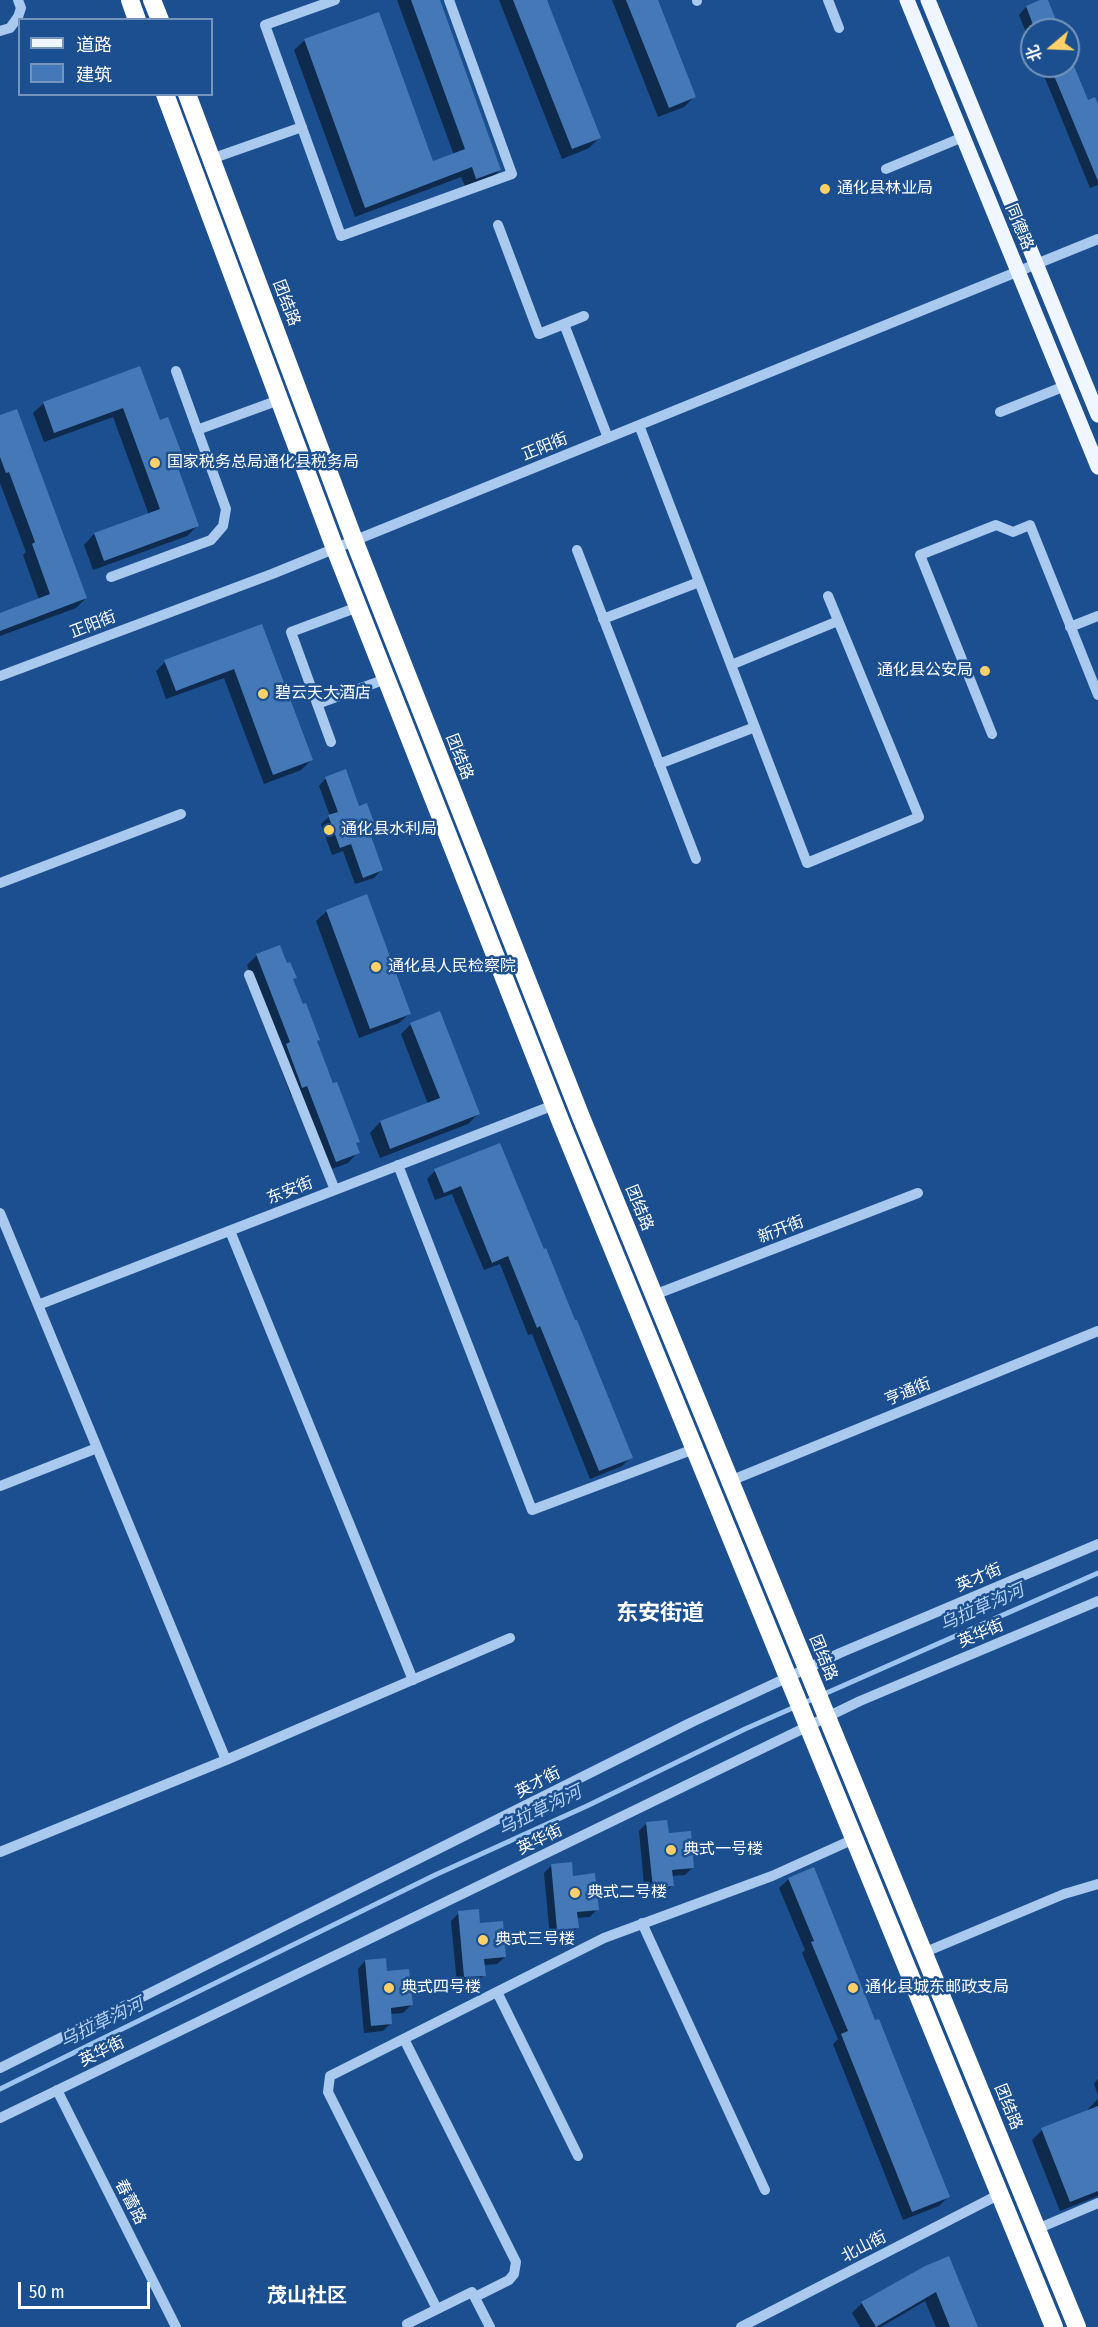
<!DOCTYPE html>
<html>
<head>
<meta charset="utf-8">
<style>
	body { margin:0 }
	#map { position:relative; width:1098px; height:2327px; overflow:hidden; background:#1b4f8f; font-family:"Fira Sans Condensed","Noto Sans SC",sans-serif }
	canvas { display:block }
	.legend { position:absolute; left:18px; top:18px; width:195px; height:78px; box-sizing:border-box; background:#1b4f8f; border:2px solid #7695bc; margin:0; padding:8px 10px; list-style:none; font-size:18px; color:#fff }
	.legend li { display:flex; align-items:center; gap:12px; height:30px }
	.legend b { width:30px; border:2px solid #7695bc }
	.north { position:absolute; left:1020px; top:18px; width:60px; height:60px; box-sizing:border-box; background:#1b4f8f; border:2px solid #7695bc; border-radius:50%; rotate:251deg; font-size:16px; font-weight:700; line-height:24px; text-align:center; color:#fff }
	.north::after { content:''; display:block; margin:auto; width:21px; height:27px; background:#ffd166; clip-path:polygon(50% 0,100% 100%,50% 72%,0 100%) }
	.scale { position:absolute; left:18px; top:2282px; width:132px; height:27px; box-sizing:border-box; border:3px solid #fff; border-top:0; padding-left:8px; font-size:18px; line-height:21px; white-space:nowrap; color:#fff; -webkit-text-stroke:4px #1b4f8f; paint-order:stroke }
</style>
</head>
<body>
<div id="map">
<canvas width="1098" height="2327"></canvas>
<ul class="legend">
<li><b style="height:8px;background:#f0f6ff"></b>道路</li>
<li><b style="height:16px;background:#4478b7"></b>建筑</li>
</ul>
<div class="north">北</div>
<div class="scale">50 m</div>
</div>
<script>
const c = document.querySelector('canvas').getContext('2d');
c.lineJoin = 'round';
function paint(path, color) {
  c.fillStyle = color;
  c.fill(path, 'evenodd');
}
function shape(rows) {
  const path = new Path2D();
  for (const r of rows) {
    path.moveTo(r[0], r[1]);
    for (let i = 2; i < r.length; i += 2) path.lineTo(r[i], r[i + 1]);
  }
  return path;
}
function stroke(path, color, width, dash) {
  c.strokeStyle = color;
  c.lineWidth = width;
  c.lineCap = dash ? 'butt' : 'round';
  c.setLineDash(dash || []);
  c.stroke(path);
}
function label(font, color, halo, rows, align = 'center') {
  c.font = font + ' "Fira Sans Condensed","Noto Sans SC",sans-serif';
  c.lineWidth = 5;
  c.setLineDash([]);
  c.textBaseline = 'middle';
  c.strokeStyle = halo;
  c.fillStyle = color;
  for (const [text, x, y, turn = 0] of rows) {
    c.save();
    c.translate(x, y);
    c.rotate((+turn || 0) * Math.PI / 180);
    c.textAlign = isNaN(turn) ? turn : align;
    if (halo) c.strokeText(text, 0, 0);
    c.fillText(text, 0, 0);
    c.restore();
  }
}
const shadow = shape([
	[397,0,438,0,500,170,489,180,466,188,461,177,355,217,294,50,305,40,432,163,454,155],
	[499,0,545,0,599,138,589,148,562,159],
	[612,0,656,0,694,97,684,107,658,117],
	[1046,0,1058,30,1032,30,1032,47,1019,15,1026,7],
	[1068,55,1087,102,1098,108,1098,185,1090,188,1040,66,1068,66],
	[139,368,159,422,183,462,176,469,197,526,187,536,93,570,84,545,94,534,149,515,113,417,44,442,33,413,44,403],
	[0,417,86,598,76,608,0,636,0,615,39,600,23,555,26,552,0,483],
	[261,626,311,760,301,770,264,784,224,678,166,699,156,671,165,662],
	[326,778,358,808,376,833,370,839,381,870,374,878,355,884,343,851,332,855,321,824,330,816,319,786],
	[327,911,410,1013,399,1023,359,1038,316,921],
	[257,955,286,965,295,978,292,980,319,1040,316,1042,358,1142,355,1144,358,1152,348,1163,326,1171,297,1095,292,1097,290,1093,276,1056,280,1052,247,965],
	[411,1024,478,1114,468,1124,380,1158,370,1133,380,1122,428,1104,401,1034],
	[500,1145,631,1457,622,1466,590,1479,532,1334,528,1335,500,1264,484,1270,452,1194,435,1200,427,1179,435,1171],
	[647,1823,667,1835,693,1867,685,1875,671,1876,672,1886,665,1893,645,1895,639,1831],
	[551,1866,572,1877,597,1909,590,1917,576,1918,577,1928,569,1935,550,1937,544,1873],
	[789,1879,875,2022,948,2197,939,2206,903,2220,833,2044,838,2039,802,1953,805,1950,779,1888],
	[459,1913,479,1925,505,1957,497,1964,483,1965,484,1975,476,1983,457,1984,451,1921],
	[365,1961,386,1973,411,2005,403,2013,390,2014,391,2023,383,2031,364,2033,358,1969],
	[1098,2079,1098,2095,1094,2084],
	[1098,2099,1098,2196,1060,2211,1032,2140,1042,2130,1089,2111,1088,2109],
	[925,2267,977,2327,936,2327,925,2301,881,2327,860,2327,852,2313,862,2303]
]);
const stream = shape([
	[0,2089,435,1875,589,1805,745,1729,1098,1573]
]);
const building = shape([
	[411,0,440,0,501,170,476,179,472,167,365,208,304,39,379,12,433,161,465,149],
	[513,0,547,0,601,138,572,149],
	[626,0,658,0,696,97,669,108],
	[1040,0,1048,0,1060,30,1035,30,1026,6],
	[1050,66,1074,66,1088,100,1095,97,1098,104,1098,181],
	[140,366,160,420,168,417,185,462,177,465,199,526,104,561,94,533,160,509,123,408,54,433,43,402],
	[17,409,87,598,0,631,0,613,50,594,32,544,35,542,9,472,6,473,0,457,0,415],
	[262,624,313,760,273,775,234,669,176,691,164,660],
	[346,769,359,806,367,803,378,834,371,836,383,870,363,878,351,844,340,848,328,815,338,812,325,777],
	[367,894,411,1014,370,1029,326,910],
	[280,945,287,963,290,962,297,978,293,979,303,1004,306,1003,320,1040,317,1041,333,1083,337,1082,360,1142,356,1143,360,1153,336,1162,307,1086,302,1088,300,1082,286,1044,290,1042,256,954],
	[440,1011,480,1114,390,1149,380,1121,440,1098,410,1023],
	[500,1143,544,1249,546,1248,575,1320,577,1320,633,1458,599,1471,540,1326,537,1328,508,1256,492,1263,461,1186,444,1193,434,1169],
	[667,1820,669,1833,691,1831,694,1868,672,1870,674,1886,653,1888,646,1822],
	[572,1862,573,1876,595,1873,599,1910,577,1912,579,1928,557,1930,551,1864],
	[814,1867,875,2020,879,2019,950,2197,912,2212,841,2034,848,2031,811,1942,814,1941,788,1878],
	[479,1909,480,1923,503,1921,506,1957,484,1959,486,1976,464,1977,458,1911],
	[386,1958,387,1971,409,1969,413,2005,391,2008,392,2024,371,2026,365,1960],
	[1098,2106,1098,2191,1070,2202,1041,2128],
	[949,2256,978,2327,950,2327,936,2292,876,2327,861,2302,925,2266]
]);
const minor = shape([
	[335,0,265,25,341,236,512,174,449,0],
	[697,0,697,1],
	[828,0,839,28],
	[0,31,10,28,18,17,21,8,18,0],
	[211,159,302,127],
	[886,169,963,137],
	[498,225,539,334,584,316],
	[564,324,608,438],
	[1000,412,1065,386],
	[639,425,807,863,919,817,828,596],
	[197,430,279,400],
	[577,550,696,859],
	[111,577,211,540,223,526,226,509,176,371],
	[603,619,699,582],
	[1070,627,1098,616],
	[731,665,838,621],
	[0,676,272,574,1098,239],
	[317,704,386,679],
	[992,734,920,555,996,525,1013,532,1030,525,1098,695],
	[331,742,291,632,358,607],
	[659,764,755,727],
	[0,883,181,814],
	[249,975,335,1190],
	[398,1165,532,1510,694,1449],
	[0,1213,226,1760],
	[230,1231,413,1680],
	[654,1295,918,1193],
	[38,1305,554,1105],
	[730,1481,1098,1331],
	[0,1486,97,1448],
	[0,1852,226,1760,510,1638],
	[642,1923,765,2190],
	[923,1953,1064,1894,1098,1884],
	[497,1992,578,2156],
	[404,2039,516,2262,514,2274,509,2280,475,2297],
	[0,2068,692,1722,840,1653,1098,1544],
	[57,2090,176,2327],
	[0,2118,860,1701,1098,1601],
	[1037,2229,1098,2203],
	[437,2309,328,2092,330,2076,604,1938,772,1876,854,1839],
	[408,2327,407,2324,472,2292,490,2327],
	[741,2327,1000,2194]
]);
const major = shape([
	[907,0,1098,467],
	[928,0,1098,415]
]);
const highway = shape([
	[130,0,137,20],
	[152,0,160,20],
	[165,94,334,546,562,1125,1054,2327],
	[187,94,354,540,581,1117,1077,2327]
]);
const markers = [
	[825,189,6,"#ffd166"],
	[155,463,6,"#ffd166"],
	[985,671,6,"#ffd166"],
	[263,694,6,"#ffd166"],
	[329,830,6,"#ffd166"],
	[376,967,6,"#ffd166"],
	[671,1850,6,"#ffd166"],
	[575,1893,6,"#ffd166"],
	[483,1940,6,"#ffd166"],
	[389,1988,6,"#ffd166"],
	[853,1988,6,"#ffd166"]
];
const poiNames = [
	["通化县林业局",837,189],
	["国家税务总局通化县税务局",167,463],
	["通化县公安局",973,671,"right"],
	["碧云天大酒店",275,694],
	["通化县水利局",341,830],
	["通化县人民检察院",388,967],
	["典式一号楼",683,1850],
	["典式二号楼",587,1893],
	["典式三号楼",495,1940],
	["典式四号楼",401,1988],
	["通化县城东邮政支局",865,1988]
];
const streetNames = [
	["同德路",1019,227,68],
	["团结路",286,303,69],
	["正阳街",545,447,-22],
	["正阳街",93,625,-21],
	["团结路",459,757,69],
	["东安街",290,1191,-21],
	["团结路",639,1208,68],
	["新开街",781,1230,-21],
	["亨通街",908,1392,-22],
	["英才街",979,1578,-23],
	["英华街",981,1634,-23],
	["团结路",823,1658,68],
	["英才街",538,1783,-27],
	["英华街",540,1840,-26],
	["英华街",102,2052,-26],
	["团结路",1008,2107,68],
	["春蕾路",130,2202,63],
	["北山街",864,2247,-27]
];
const waterNames = [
	["乌拉草沟河",982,1608,-24],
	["乌拉草沟河",540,1811,-26],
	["乌拉草沟河",102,2023,-26]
];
const quarterNames = [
	["茂山社区",307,2296]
];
const districtNames = [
	["东安街道",660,1614]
];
paint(shadow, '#0007');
stroke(stream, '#9cc4f0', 5);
paint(building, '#4478b7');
stroke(minor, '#a9c9ee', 10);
stroke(major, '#f0f6ff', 15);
stroke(highway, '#fff', 18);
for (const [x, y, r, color] of markers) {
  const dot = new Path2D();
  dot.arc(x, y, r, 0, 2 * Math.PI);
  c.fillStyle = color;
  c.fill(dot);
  stroke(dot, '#1b4f8f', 2);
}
label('16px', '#fff', '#1b4f8f', poiNames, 'left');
label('16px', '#fff', '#1b4f8f', streetNames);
label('italic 18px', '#b5d3f5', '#1b4f8f', waterNames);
label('bold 20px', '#fff', '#1b4f8f', quarterNames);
label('bold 22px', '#fff', '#1b4f8f', districtNames);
</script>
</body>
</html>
